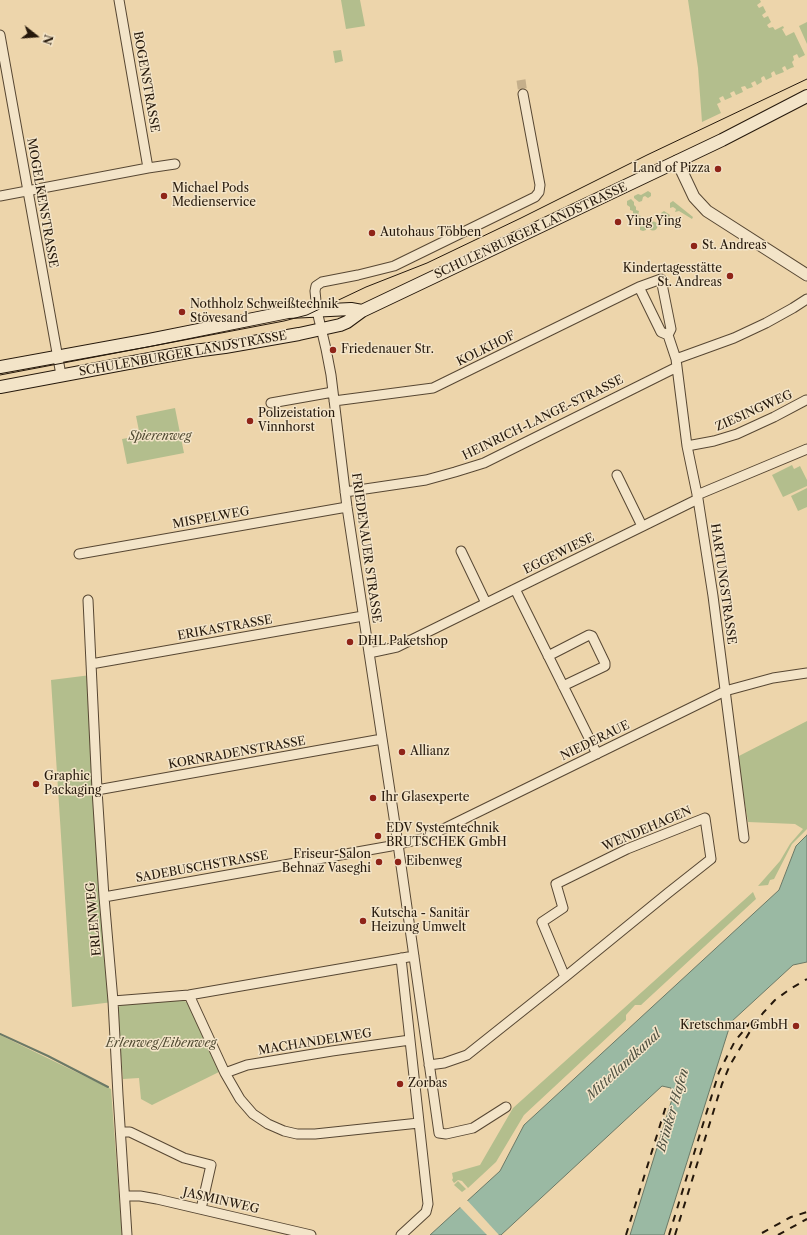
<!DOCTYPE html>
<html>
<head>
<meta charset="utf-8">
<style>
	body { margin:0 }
	#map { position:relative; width:807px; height:1235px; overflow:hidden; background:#edd5ab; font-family:"Libre Caslon Text",serif }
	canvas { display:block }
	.north { position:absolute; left:16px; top:16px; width:40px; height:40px; -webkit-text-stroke:3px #f3e4c8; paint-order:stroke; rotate:107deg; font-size:11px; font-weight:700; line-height:16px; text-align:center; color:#25180b }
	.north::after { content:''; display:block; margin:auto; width:14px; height:18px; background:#25180b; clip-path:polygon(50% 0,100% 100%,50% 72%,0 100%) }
</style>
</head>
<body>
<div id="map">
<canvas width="807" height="1235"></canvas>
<div class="north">N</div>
</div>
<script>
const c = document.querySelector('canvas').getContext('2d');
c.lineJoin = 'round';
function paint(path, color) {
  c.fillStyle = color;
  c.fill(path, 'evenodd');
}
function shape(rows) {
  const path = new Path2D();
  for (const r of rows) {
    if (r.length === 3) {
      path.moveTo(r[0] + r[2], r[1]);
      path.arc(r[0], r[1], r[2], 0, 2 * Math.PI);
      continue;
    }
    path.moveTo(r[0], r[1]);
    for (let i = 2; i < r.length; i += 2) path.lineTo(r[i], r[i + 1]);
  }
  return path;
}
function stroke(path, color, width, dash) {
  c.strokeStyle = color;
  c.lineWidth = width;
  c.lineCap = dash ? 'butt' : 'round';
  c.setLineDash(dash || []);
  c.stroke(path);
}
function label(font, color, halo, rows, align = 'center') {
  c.font = font + ' "Libre Caslon Text",serif';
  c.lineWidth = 3;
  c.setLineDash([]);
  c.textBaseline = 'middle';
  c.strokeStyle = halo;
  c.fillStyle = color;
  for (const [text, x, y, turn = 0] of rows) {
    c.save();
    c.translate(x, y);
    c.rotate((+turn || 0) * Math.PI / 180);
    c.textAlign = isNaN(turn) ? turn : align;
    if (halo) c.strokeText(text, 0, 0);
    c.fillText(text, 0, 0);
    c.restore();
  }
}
const green = shape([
	[341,0,360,0,365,26,346,29],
	[688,0,760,0,761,2,757,5,759,8,763,6,766,12,762,15,764,18,768,16,771,22,767,25,769,28,773,27,775,30,783,26,784,28,782,29,786,36,794,32,805,55,799,58,797,54,793,56,794,60,792,62,794,67,791,68,787,70,785,66,783,67,782,68,784,72,776,75,774,71,771,73,772,77,766,80,764,76,762,77,761,78,762,82,757,85,755,81,751,83,753,87,747,89,745,86,741,87,743,92,736,95,734,91,730,93,732,97,725,100,723,96,719,98,721,102,717,104,721,113,702,122,698,68],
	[807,22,807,44,799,26],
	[341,50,343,61,335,63,333,51],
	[648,191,651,193,651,196,648,198,645,196,643,197,642,201,639,202,634,198,634,196,638,194,641,195],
	[631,199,634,202,634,205,636,207,636,210,639,211,638,215,641,216,641,220,644,222,643,225,646,227,646,230,643,231,640,230,640,226,638,225,635,217,633,215,633,211,630,210,630,207,627,205,627,201],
	[673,201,693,217,692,219,679,211,675,212,676,209,673,207,670,208,670,203],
	[664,211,670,215,668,223,666,223,664,221,664,218,661,217,661,213],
	[653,226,4.5],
	[175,408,184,453,127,464,122,439,140,436,136,416],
	[792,465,794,469,800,466,807,480,807,486,783,497,772,475],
	[807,488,807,507,798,511,791,496],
	[91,675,113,1002,72,1007,51,680],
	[807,721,807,829,792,844,774,879,770,880,768,885,758,886,780,861,790,844,803,829,795,824,748,822,737,757],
	[753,892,756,899,641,1005,635,1005,626,1015,626,1020,524,1115,496,1162,468,1188,462,1181,458,1180,454,1183,452,1180,453,1178,452,1173,480,1165,513,1108],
	[181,1000,187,1002,219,1072,152,1105,141,1099,139,1078,123,1079,117,1011,117,1008,122,1004,158,1002],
	[0,1035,111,1089,122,1235,0,1235],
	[458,1181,466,1189,462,1192,454,1185]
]);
const water = shape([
	[807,835,807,962,793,965,731,1022,664,1235,630,1235,673,1096,671,1088,662,1086,501,1235,430,1235,500,1171,524,1125,779,890,796,846,807,835]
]);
const pier = shape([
	[466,1199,499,1235,487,1235,459,1206]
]);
const stream = shape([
	[0,1034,48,1056,108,1087]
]);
const minorTunnel = shape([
	[521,80,523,94]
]);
const minor = shape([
	[0,35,61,375],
	[148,168,175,164],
	[0,196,148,168,119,0],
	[668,335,671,329,661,279,639,287,661,332,668,335,676,359,687,446,698,499,713,596,744,838],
	[676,359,734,338,766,323,793,308,807,299],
	[334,401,433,388,639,287],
	[271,403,333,392],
	[687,446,714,441,737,434,774,417,806,400],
	[617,475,642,526],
	[345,492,426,480,455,472,484,463,677,367],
	[697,495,807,449],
	[461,551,486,603],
	[79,554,347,507],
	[515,589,597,754],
	[88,600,97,790,104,897,113,1001,118,1095,127,1235],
	[369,653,397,647,698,499],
	[548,656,589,635,592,636,605,663,605,666,563,686],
	[91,664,363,616],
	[97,790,382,739],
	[104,897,391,846,425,838,725,691,773,678,807,673],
	[401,958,428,1204,426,1212,401,1235],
	[189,995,225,1073,240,1099,253,1114,268,1124,284,1131,297,1134,315,1134,419,1123],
	[113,1001,189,995,414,956],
	[429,1065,444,1063,467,1055,565,977,668,893,711,859,705,818,627,849,556,884,563,908,542,922,565,977],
	[225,1073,247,1065,332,1051,410,1040],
	[506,1107,473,1128,446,1134,439,1133,398,844,347,507,331,375,326,349,317,311,315,291,316,286,322,282,358,275,394,266,535,197,539,192,540,185,523,94],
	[121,1132,130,1132,184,1158,211,1165,201,1209],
	[125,1196,140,1196,157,1199,311,1235]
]);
const tertiary = shape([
	[677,161,694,197,707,211,807,275]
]);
const secondary = shape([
	[0,367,149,340,288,312,351,309,362,311],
	[0,387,155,358,194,351,225,347,299,334,340,325,347,322,362,311,722,140,807,96]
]);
const tram = shape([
	[0,375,237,330,284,321,307,315,366,287,427,263,521,218,647,155,807,79]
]);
const rail = shape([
	[762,1233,791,1217,807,1212],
	[626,1235,666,1106],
	[669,1235,719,1072,735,1041,750,1023],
	[675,1235,722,1084,730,1065,752,1028,763,1013,775,1000,790,989,807,979],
	[778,1235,807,1219]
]);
const markers = [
	[718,169,4,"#8f2418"],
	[164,196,4,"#8f2418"],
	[618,222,4,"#8f2418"],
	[372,233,4,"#8f2418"],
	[694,246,4,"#8f2418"],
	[730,276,4,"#8f2418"],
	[182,312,4,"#8f2418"],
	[333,350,4,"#8f2418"],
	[250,421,4,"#8f2418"],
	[350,642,4,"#8f2418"],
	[402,752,4,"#8f2418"],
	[36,784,4,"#8f2418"],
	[373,798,4,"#8f2418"],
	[378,836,4,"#8f2418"],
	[379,862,4,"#8f2418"],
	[398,862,4,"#8f2418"],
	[363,921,4,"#8f2418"],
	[796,1026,4,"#8f2418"],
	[400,1084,4,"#8f2418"]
];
const streetNames = [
	["BOGENSTRASSE",146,82,80],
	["MOGELKENSTRASSE",42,203,80],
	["SCHULENBURGER LANDSTRASSE",531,231,-25],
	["KOLKHOF",486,349,-26],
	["SCHULENBURGER LANDSTRASSE",183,354,-10],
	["ZIESINGWEG",754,411,-24],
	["HEINRICH-LANGE-STRASSE",543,418,-26],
	["MISPELWEG",211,518,-10],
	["FRIEDENAUER STRASSE",366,548,82],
	["EGGEWIESE",559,554,-26],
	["HARTUNGSTRASSE",723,584,82],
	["ERIKASTRASSE",225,628,-10],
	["NIEDERAUE",595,741,-26],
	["KORNRADENSTRASSE",237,753,-10],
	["WENDEHAGEN",647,829,-23],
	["SADEBUSCHSTRASSE",202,867,-10],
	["ERLENWEG",94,919,-95],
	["MACHANDELWEG",315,1042,-9],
	["JASMINWEG",221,1201,13]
];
const poiNames = [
	["Land of Pizza",710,169,"right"],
	["Michael Pods",172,189],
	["Medienservice",172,203],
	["Ying Ying",626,222],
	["Autohaus Többen",380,233],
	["St. Andreas",702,246],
	["Kindertagesstätte",722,269,"right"],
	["St. Andreas",722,283,"right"],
	["Nothholz Schweißtechnik",190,305],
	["Stövesand",190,319],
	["Friedenauer Str.",341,350],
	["Polizeistation",258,414],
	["Vinnhorst",258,428],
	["DHL Paketshop",358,642],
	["Allianz",410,752],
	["Graphic",44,777],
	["Packaging",44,791],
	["Ihr Glasexperte",381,798],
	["EDV Systemtechnik",386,829],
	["BRUTSCHEK GmbH",386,843],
	["Friseur-Salon",371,855,"right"],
	["Behnaz Vaseghi",371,869,"right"],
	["Eibenweg",406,862],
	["Kutscha - Sanitär",371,914],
	["Heizung Umwelt",371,928],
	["Kretschmar GmbH",788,1026,"right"],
	["Zorbas",408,1084]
];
const parkNames = [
	["Spierenweg",160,437],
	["Erlenweg/Eibenweg",161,1044]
];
const waterNames = [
	["Mittellandkanal",624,1065,-43],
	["Brinker Hafen",673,1110,-74]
];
paint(green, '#b3be8d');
paint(water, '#9ab9a3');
stroke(water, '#6b7966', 1);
paint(pier, '#edd5ab');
stroke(stream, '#6b7966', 2);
stroke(minorTunnel, '#c5af8b', 9, [9, 4.5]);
stroke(minor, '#574733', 11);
stroke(tertiary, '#574733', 13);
stroke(secondary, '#25180b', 14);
stroke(minor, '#f3e4c8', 9);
stroke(tertiary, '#f3e4c8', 11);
stroke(secondary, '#f3e4c8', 12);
stroke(tram, '#25180b', 1);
stroke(rail, '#25180b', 2, [7, 7]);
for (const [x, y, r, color] of markers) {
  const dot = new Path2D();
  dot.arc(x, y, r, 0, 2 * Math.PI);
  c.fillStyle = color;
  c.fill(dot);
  stroke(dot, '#f3e4c8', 1.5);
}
label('12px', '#25180b', '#f3e4c8', streetNames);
label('12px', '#25180b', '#f3e4c8', poiNames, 'left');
label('italic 12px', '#504a32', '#f3e4c8', parkNames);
label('italic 13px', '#4e5040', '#f3e4c8', waterNames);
</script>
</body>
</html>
